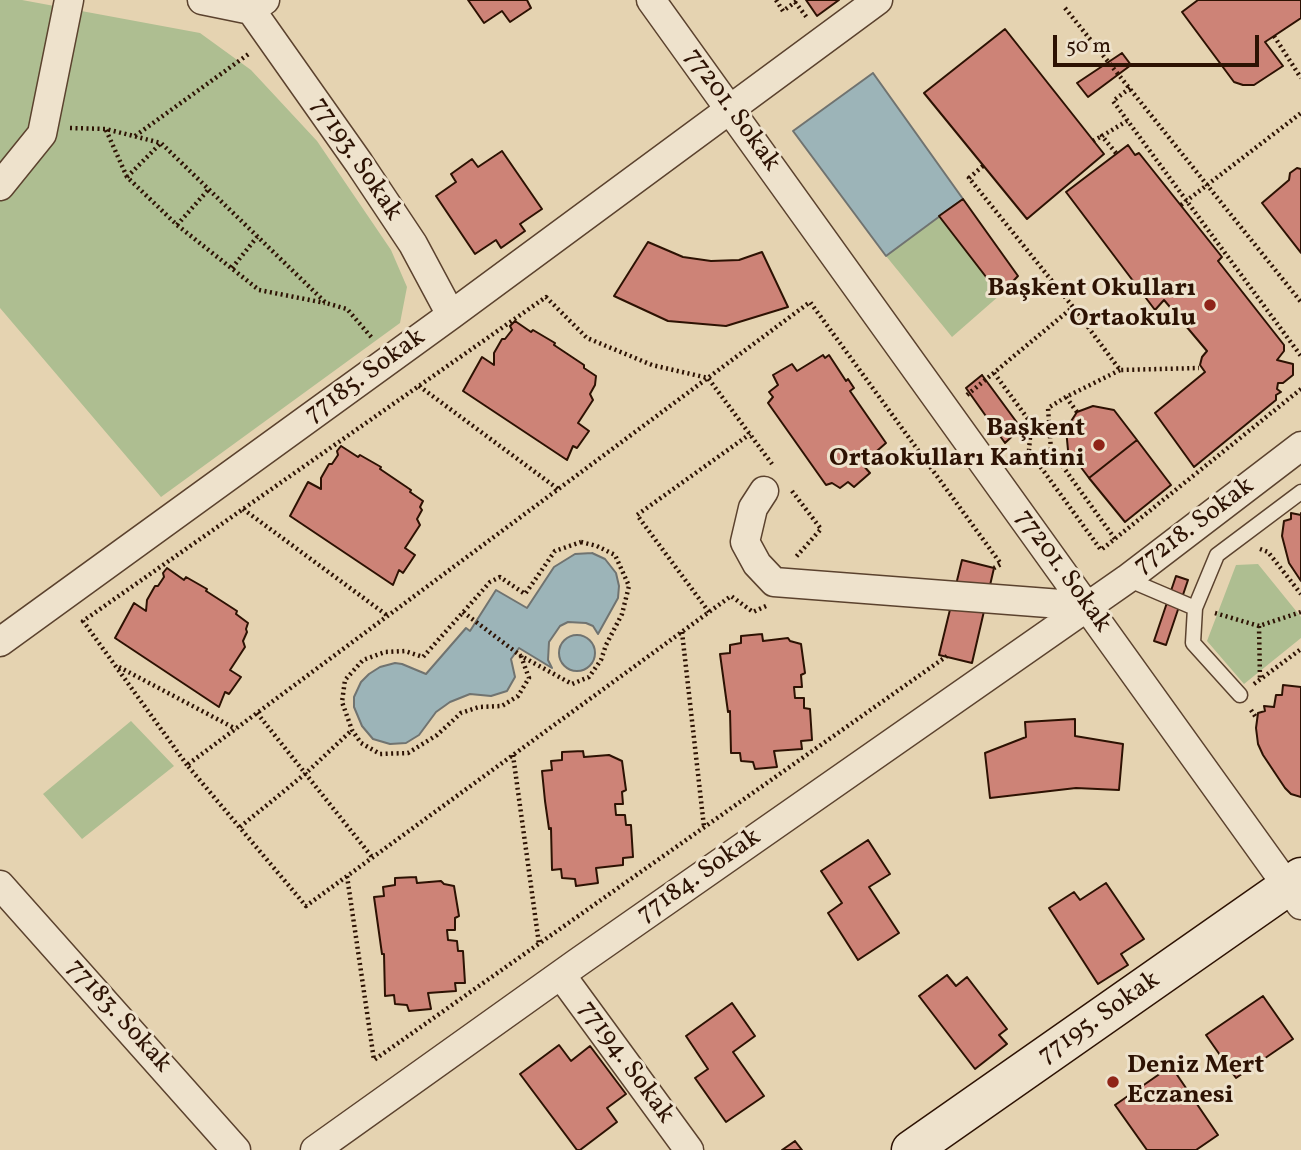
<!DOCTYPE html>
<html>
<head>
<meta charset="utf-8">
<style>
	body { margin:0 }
	#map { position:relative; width:1301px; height:1150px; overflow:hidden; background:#e5d3b1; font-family:Vollkorn,serif }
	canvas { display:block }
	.scale { position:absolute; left:1053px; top:35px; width:206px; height:32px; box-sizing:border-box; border:4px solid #2d1203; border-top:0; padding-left:9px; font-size:21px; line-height:24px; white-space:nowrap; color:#2d1203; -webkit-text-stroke:5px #eee2cc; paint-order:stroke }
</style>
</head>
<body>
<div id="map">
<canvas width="1301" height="1150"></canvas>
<div class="scale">50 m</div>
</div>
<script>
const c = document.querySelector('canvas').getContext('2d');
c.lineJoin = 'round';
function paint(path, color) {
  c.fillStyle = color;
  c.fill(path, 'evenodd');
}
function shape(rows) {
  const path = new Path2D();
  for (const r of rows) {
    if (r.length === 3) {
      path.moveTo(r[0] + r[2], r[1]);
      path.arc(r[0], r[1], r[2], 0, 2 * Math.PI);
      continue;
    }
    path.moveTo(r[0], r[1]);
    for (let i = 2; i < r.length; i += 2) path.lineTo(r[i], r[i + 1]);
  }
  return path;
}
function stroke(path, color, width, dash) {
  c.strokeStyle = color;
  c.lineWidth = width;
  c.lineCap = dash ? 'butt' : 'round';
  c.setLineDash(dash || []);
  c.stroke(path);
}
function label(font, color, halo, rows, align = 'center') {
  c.font = font + ' Vollkorn,serif';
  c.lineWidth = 6;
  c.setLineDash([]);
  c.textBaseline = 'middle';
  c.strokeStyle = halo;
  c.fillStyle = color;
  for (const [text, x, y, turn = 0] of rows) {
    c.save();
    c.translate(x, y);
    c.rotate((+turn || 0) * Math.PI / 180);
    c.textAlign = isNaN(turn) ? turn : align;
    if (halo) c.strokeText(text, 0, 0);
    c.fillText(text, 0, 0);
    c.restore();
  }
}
const green = shape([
	[0,0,22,0,200,33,251,70,317,141,391,250,407,287,400,323,161,497,0,308],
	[939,216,1000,295,952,337,886,256],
	[1258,564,1301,617,1301,638,1244,684,1207,641,1236,565],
	[131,721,174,766,82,839,43,794]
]);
const water = shape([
	[873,73,963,199,886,256,793,131,873,73],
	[592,553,605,559,616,573,619,586,618,598,598,634,593,626,586,623,568,622,560,626,549,642,548,660,552,668,519,648,511,659,515,677,507,691,491,696,470,694,450,702,436,712,419,735,406,743,390,744,373,739,362,726,354,707,354,697,361,682,369,674,380,667,395,663,402,664,426,674,466,628,470,631,496,590,527,608,554,567,575,554,592,553],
	[577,653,18]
]);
const building = shape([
	[468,0,527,0,531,8,510,22,502,11,484,23,468,0],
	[806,0,839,0,817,16,806,0],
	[1198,0,1301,0,1301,18,1265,42,1283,66,1254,85,1243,85,1234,82,1182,12,1198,0],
	[1005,29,1104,154,1027,219,924,93,1005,29],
	[1122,53,1131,65,1088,97,1077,83,1122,53],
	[1128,145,1135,155,1139,153,1222,257,1218,261,1284,345,1284,351,1277,360,1293,364,1293,375,1283,383,1278,383,1277,389,1281,392,1276,395,1276,400,1194,467,1155,413,1205,372,1200,365,1202,357,1207,351,1164,300,1155,310,1066,192,1128,145],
	[502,151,542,209,520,224,525,231,501,248,496,240,475,254,436,196,456,182,451,174,472,159,478,167,502,151],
	[1297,168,1301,169,1301,253,1262,203,1289,180,1290,173,1297,168],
	[963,199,1018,276,1000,295,939,216,963,199],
	[648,242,683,257,711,261,739,260,762,252,788,307,726,326,668,321,614,296,648,242],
	[515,321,531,332,533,330,555,343,554,345,584,365,584,368,596,376,595,385,590,394,593,400,578,423,589,431,577,448,573,446,567,460,463,391,482,357,494,365,494,353,502,339,505,339,512,330,510,326,515,321],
	[823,355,825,358,829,355,846,381,848,379,854,388,850,391,886,443,862,464,870,473,854,487,848,482,840,488,832,483,826,485,768,403,773,397,769,392,778,385,773,375,792,364,797,371,823,355],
	[982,375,1021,428,1005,443,966,388,982,375],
	[1093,406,1114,410,1137,440,1089,478,1068,450,1066,429,1077,412,1093,406],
	[1137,440,1171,485,1125,522,1089,478,1137,440],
	[341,446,358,457,360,455,381,467,380,469,411,490,410,492,423,501,420,507,422,510,417,519,420,525,405,548,415,555,403,573,399,570,393,585,290,516,308,482,321,489,321,478,329,464,332,464,338,455,337,451,341,446],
	[1291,513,1301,515,1301,513,1301,581,1289,563,1282,536,1284,521,1291,519,1291,513],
	[962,560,994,568,972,663,939,655,962,560],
	[167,568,184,580,186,577,207,589,206,591,237,611,236,614,248,623,246,629,247,632,243,641,245,647,230,670,241,677,229,694,225,692,219,707,115,638,134,603,146,611,147,600,155,586,158,586,164,577,163,573,167,568],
	[1176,576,1188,580,1166,645,1154,641,1176,576],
	[762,634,763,641,788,638,790,641,801,644,805,673,801,675,802,687,794,687,795,698,804,698,804,708,810,709,812,740,801,741,802,749,774,751,777,767,755,769,753,762,741,761,740,753,731,753,730,711,728,712,720,654,730,653,730,645,741,643,741,636,762,634],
	[1283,685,1301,687,1301,797,1291,794,1285,788,1263,755,1258,744,1256,728,1258,713,1265,711,1264,706,1274,707,1276,695,1282,695,1283,685],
	[1075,719,1075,736,1123,744,1119,790,1076,788,990,798,985,753,1026,737,1025,722,1075,719],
	[583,751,584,757,609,755,622,761,626,790,622,792,623,804,615,804,616,815,625,815,626,825,631,825,633,857,623,858,623,865,596,868,598,883,576,886,575,879,562,878,561,869,552,870,551,828,549,829,545,801,542,771,552,770,551,761,562,760,562,752,583,751],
	[868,840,890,874,869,887,899,933,858,960,828,913,842,903,821,871,868,840],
	[416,877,417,883,441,881,444,884,454,886,459,916,455,918,455,930,447,930,448,940,457,941,458,951,463,951,465,983,455,983,456,991,428,993,431,1009,409,1011,407,1005,395,1004,394,995,385,996,384,954,382,954,374,897,384,896,383,887,395,885,395,878,416,877],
	[1106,883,1144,939,1121,954,1128,965,1098,984,1049,908,1074,892,1080,900,1106,883],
	[947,975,956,986,967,977,1007,1029,999,1035,1007,1044,975,1069,919,996,947,975],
	[1263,996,1293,1039,1236,1078,1206,1035,1263,996],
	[732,1003,755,1036,733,1052,764,1096,726,1122,695,1078,708,1069,686,1036,732,1003],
	[559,1045,571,1061,590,1046,626,1094,607,1108,617,1122,580,1150,577,1150,520,1074,559,1045],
	[1171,1066,1218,1135,1196,1150,1147,1150,1115,1105,1171,1066],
	[795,1141,802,1150,782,1150,795,1141]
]);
const path = shape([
	[776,0,783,11,798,0],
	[795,2,808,19],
	[1065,8,1301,302],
	[1274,36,1301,78],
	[1130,88,1113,101,1301,356],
	[70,128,106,129,161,143,326,303,347,309,372,338],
	[106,130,127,177,177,225,259,290,325,303],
	[135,136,250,53],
	[1093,141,1102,136],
	[1116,153,1102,136,1127,121],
	[983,166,969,178,1073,307,1120,370,1199,368],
	[127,177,160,144],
	[1181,205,1301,113],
	[177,225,208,190],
	[232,268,257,237],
	[994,373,1031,423,1029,451,1101,550,1301,389],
	[419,386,558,489],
	[967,395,1073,307],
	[1066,397,1048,408,1051,450,1115,539],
	[1077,412,1066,397,1120,370],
	[792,491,821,529,795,558],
	[243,509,388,616],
	[581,542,597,546,615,555,629,586,622,614,606,645,601,660,589,677,572,684,521,656,529,678,518,696,502,706,479,707,461,713,437,735,408,753,380,754,361,743,352,730,342,702,345,680,363,660,385,652,405,651,423,657,490,582,500,577,525,594,555,551,581,542],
	[1260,549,1268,552,1301,594],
	[766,606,753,612,731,596,306,906,187,765,810,302,1001,564,994,568],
	[463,612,521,656],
	[709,612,637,515,750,434],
	[1215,613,1259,626,1301,612],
	[1259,626,1260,680],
	[682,632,704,827],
	[119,667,236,729],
	[1254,684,1301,649],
	[1251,710,1257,719],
	[257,713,372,857],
	[513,755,539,944],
	[187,765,83,621,546,297,587,338,652,365,708,378,772,464],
	[240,827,305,774,352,730],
	[347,876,374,1060,947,656]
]);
const service = shape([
	[1127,579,1195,608],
	[1240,695,1193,643,1195,608,1217,555,1301,492]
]);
const minor = shape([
	[202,0,251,10,265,0],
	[651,0,1301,905],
	[251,10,359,163,413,244,451,315],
	[0,186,42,134,69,0],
	[764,491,753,508,745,542,757,564,774,582,1087,606],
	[0,642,451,315,878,0],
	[0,885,236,1150],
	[561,975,689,1150],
	[315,1150,577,963,1127,579,1301,446]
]);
const secondary = shape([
	[911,1150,1301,877]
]);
const markers = [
	[1210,305,7,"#8f2418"],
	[1099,445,7,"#8f2418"],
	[1113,1082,7,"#8f2418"]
];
const streetNames = [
	["77201. Sokak",731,111,54],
	["77193. Sokak",355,160,56],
	["77185. Sokak",366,377,-36],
	["77218. Sokak",1195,527,-37],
	["77201. Sokak",1062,572,54],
	["77184. Sokak",700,877,-35],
	["77183. Sokak",118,1017,48],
	["77195. Sokak",1100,1019,-35],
	["77194. Sokak",625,1063,54]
];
const poiNames = [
	["Başkent Okulları",1196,290],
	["Ortaokulu",1196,320],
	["Başkent",1085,430],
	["Ortaokulları Kantini",1085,460],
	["Deniz Mert",1127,1067,"left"],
	["Eczanesi",1127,1097,"left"]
];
paint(green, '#aebe91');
paint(water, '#9cb4b8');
stroke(water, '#707370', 2);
paint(building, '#cd8377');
stroke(building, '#2d1203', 2);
stroke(service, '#5b422e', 17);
stroke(minor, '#5b422e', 31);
stroke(secondary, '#2d1203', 41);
stroke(path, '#2d1203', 4.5, [2, 3.5]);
stroke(service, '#eee2cc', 14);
stroke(minor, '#eee2cc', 28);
stroke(secondary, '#eee2cc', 38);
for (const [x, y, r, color] of markers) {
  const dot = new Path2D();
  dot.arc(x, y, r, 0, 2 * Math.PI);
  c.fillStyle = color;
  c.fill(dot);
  stroke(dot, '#eee2cc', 2.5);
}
label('26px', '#2d1203', '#eee2cc', streetNames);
label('bold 26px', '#2d1203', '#eee2cc', poiNames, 'right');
</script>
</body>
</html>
